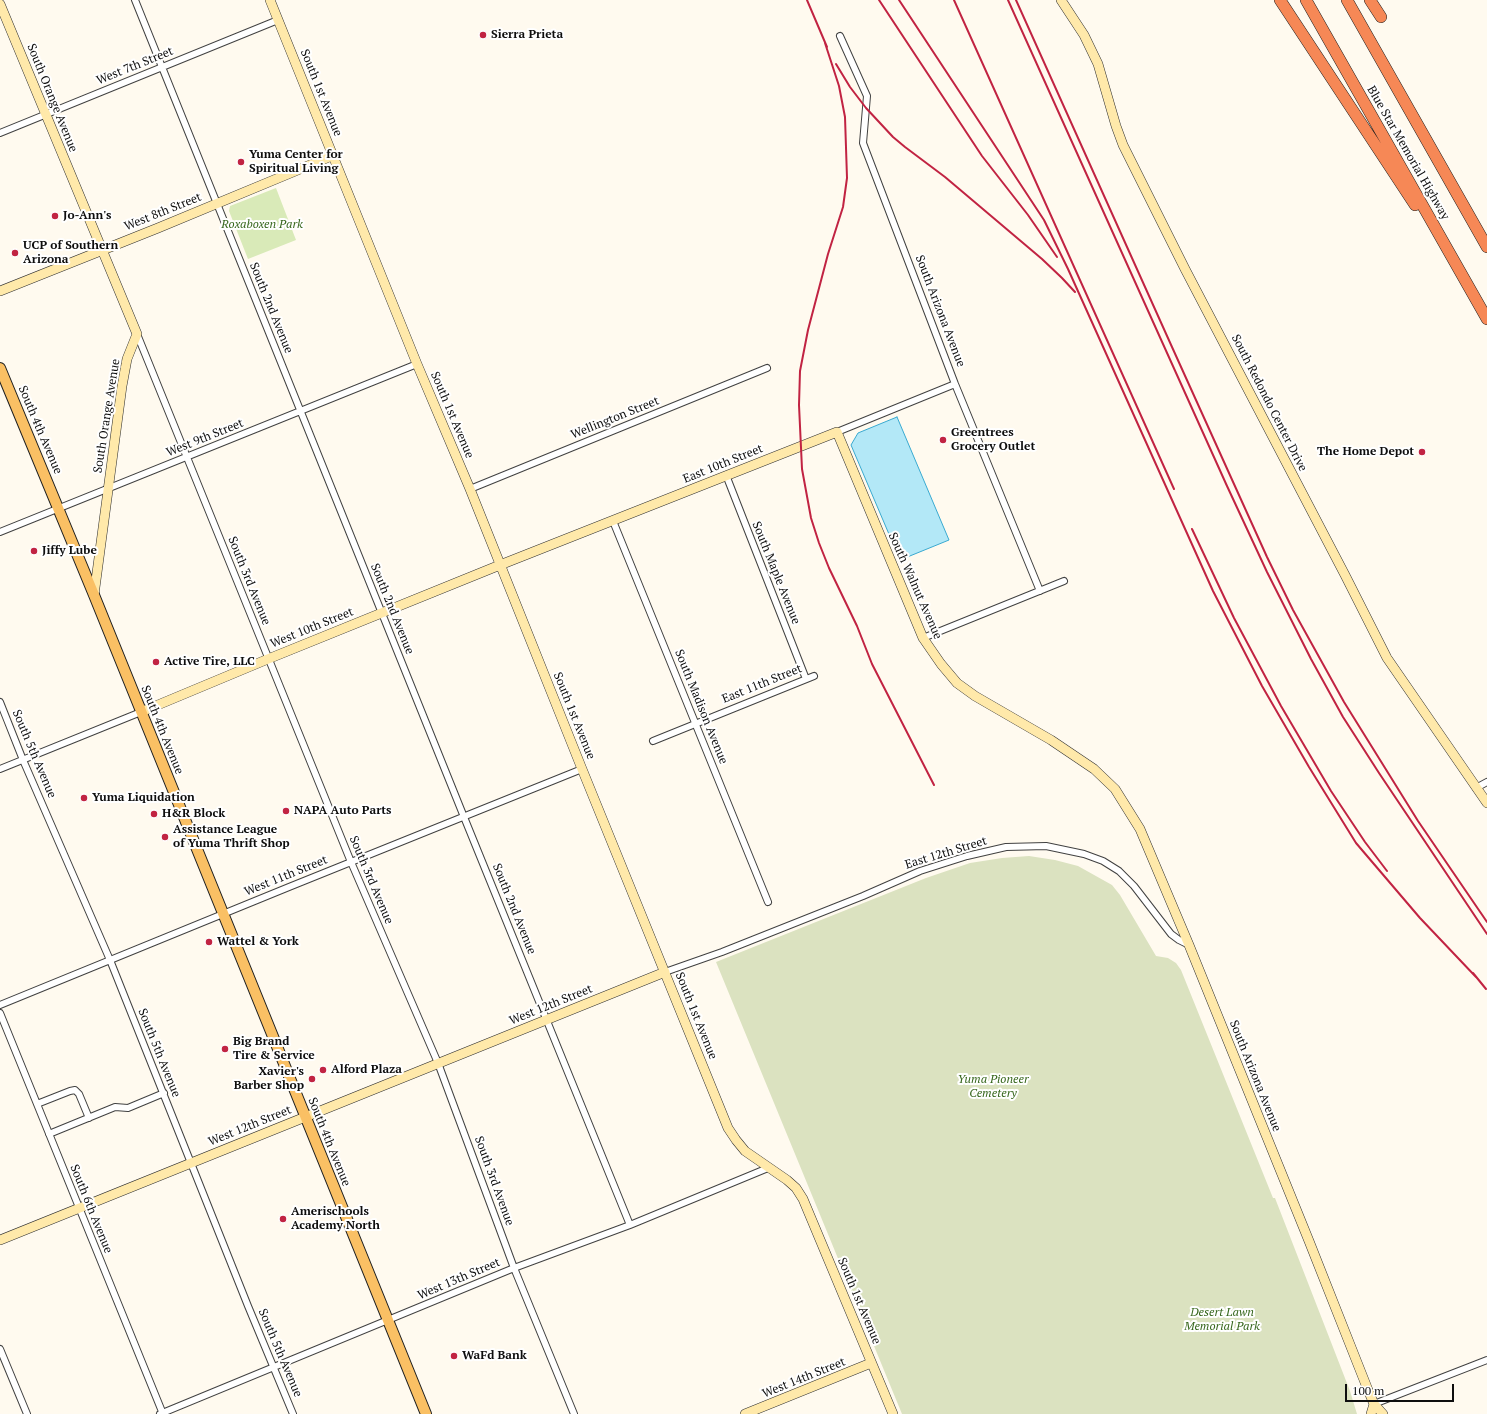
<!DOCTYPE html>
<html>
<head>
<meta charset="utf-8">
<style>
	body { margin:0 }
	#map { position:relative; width:1487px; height:1414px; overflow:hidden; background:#fffaef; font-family:"PT Serif",serif }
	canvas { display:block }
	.scale { position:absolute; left:1345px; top:1384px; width:109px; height:18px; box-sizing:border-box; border:2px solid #0e0e0e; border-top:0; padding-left:5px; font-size:12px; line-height:14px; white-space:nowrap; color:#0e0e0e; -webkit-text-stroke:3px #fff; paint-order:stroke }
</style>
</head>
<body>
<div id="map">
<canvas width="1487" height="1414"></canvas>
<div class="scale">100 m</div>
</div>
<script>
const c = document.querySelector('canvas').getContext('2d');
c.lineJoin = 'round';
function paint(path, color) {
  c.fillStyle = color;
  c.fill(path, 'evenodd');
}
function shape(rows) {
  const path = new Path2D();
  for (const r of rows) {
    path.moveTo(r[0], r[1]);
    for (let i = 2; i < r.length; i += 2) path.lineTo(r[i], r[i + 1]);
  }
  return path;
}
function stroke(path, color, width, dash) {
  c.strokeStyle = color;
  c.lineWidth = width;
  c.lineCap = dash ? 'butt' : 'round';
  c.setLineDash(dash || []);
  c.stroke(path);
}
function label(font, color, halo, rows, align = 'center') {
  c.font = font + ' "PT Serif",serif';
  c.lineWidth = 4;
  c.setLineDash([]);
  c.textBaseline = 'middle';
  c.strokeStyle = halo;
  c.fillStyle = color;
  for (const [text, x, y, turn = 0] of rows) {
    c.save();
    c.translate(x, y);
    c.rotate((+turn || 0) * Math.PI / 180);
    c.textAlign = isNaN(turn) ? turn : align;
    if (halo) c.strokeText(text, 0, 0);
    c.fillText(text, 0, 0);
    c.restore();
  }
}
const green = shape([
	[276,188,296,240,248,259,229,211,230,206]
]);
const cemetery = shape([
	[1029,856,1055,860,1078,866,1112,885,1120,895,1156,956,1168,958,1176,963,1181,970,1273,1198,1275,1198,1350,1391,1357,1414,902,1414,716,962,926,878,970,863,1002,858]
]);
const water = shape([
	[897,417,949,540,900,560,851,445,858,433,897,417]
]);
const street = shape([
	[135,0,464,817,630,1225],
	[840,36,867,96,863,143,955,384,1040,591],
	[0,133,278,20],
	[137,334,351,862,438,1063,514,1268,574,1414],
	[837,432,955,384],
	[726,475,806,679],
	[470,489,767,368],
	[613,521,768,902],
	[0,532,417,364],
	[923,638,1064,581],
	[0,702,23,760,110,960,248,1306,293,1414],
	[653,741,814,676],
	[0,769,141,712],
	[1476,788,1487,782],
	[665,972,722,952,863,896,920,871,967,856,1006,847,1046,846,1084,854,1103,861,1119,871,1134,886,1171,934,1179,940,1189,945],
	[0,1005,289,887,582,769],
	[0,1013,163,1414],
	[37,1104,70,1091,75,1090,79,1094,89,1118],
	[49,1134,115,1107,128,1108,164,1093],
	[0,1349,27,1414],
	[1374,1404,1487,1360],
	[160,1414,514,1268,630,1225,768,1168]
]);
const secondary = shape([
	[270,0,417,364,470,489,582,769,728,1128,736,1140,745,1151,787,1180,796,1188,803,1199,893,1414],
	[1061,0,1084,35,1098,64,1116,126,1123,145,1185,269,1345,575,1387,658,1487,803],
	[0,4,137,334,127,359,122,386,94,595],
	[0,291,158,228,334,155],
	[141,712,268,659,500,565,837,432,923,638,941,664,957,683,975,696,1051,740,1094,769,1115,789,1140,829,1189,945,1309,1241,1368,1390,1374,1404,1383,1414],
	[0,1240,665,972],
	[745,1414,871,1363],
	[1371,1414,1374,1404]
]);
const primary = shape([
	[0,368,94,595,426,1414]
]);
const highway = shape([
	[1280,0,1415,205],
	[1306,0,1487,319],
	[1347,0,1487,247],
	[1370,0,1381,17]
]);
const rail = shape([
	[807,0,827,47],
	[879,0,982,156,1028,215,1057,257],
	[899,0,1044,220,1068,269,1213,591,1262,686,1309,767,1356,843,1420,918,1476,977],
	[954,0,1174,489],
	[1008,0,1227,486,1267,572,1311,659,1343,717,1379,773,1487,934],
	[1016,0,1172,347,1267,557,1293,610,1344,702,1418,821,1487,922],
	[825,43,839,86,845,117,847,178,843,207,828,254,808,330,800,371,799,405,802,469,811,518,819,543,829,568,857,626,872,664,934,785],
	[836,64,850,87,866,108,893,137,905,147,945,177,1042,259,1062,278,1075,292],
	[1192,529,1234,618,1281,706,1331,791,1365,842,1387,871],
	[1473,973,1486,989]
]);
const markers = [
	[483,35,4,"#c12342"],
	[241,162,4,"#c12342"],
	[55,216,4,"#c12342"],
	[15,253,4,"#c12342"],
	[943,440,4,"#c12342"],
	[1422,452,4,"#c12342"],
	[34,551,4,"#c12342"],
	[156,662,4,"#c12342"],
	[84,798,4,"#c12342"],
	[286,811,4,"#c12342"],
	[154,814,4,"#c12342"],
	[165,837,4,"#c12342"],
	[209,942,4,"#c12342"],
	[225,1049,4,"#c12342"],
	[323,1070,4,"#c12342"],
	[312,1079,4,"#c12342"],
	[283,1219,4,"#c12342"],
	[454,1356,4,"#c12342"]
];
const poiNames = [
	["Sierra Prieta",491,35],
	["Yuma Center for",249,155],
	["Spiritual Living",249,169],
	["Jo-Ann's",63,216],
	["UCP of Southern",23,246],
	["Arizona",23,260],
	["Greentrees",951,433],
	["Grocery Outlet",951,447],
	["The Home Depot",1414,452,"right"],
	["Jiffy Lube",42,551],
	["Active Tire, LLC",164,662],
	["Yuma Liquidation",92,798],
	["NAPA Auto Parts",294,811],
	["H&R Block",162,814],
	["Assistance League",173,830],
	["of Yuma Thrift Shop",173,844],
	["Wattel & York",217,942],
	["Big Brand",233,1042],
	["Tire & Service",233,1056],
	["Alford Plaza",331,1070],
	["Xavier's",304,1072,"right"],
	["Barber Shop",304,1086,"right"],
	["Amerischools",291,1212],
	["Academy North",291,1226],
	["WaFd Bank",462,1356]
];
const streetNames = [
	["West 7th Street",135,66,-22],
	["South 1st Avenue",321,93,68],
	["South Orange Avenue",52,98,68],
	["Blue Star Memorial Highway",1408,153,60],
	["West 8th Street",163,212,-22],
	["South 2nd Avenue",271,308,68],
	["South Arizona Avenue",940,311,69],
	["South Redondo Center Drive",1269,403,63],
	["South 1st Avenue",452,415,67],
	["South Orange Avenue",107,416,-81],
	["Wellington Street",615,418,-22],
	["South 4th Avenue",40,430,67],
	["West 9th Street",205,438,-22],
	["East 10th Street",723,464,-22],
	["South Maple Avenue",776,573,68],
	["South 3rd Avenue",249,581,68],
	["South Walnut Avenue",915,586,66],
	["South 2nd Avenue",392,609,68],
	["West 10th Street",312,628,-22],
	["East 11th Street",762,684,-22],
	["South Madison Avenue",701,707,68],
	["South 1st Avenue",574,716,68],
	["South 4th Avenue",162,730,68],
	["South 5th Avenue",34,754,67],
	["East 12th Street",946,853,-17],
	["West 11th Street",286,876,-22],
	["South 3rd Avenue",371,880,67],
	["South 2nd Avenue",514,909,68],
	["West 12th Street",551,1005,-22],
	["South 1st Avenue",696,1016,68],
	["South 5th Avenue",159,1053,68],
	["South Arizona Avenue",1255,1076,68],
	["West 12th Street",250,1126,-22],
	["South 4th Avenue",329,1142,68],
	["South 3rd Avenue",494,1181,70],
	["South 6th Avenue",91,1209,68],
	["West 13th Street",459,1279,-23],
	["South 1st Avenue",859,1301,67],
	["South 5th Avenue",280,1353,67],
	["West 14th Street",804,1378,-22]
];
const parkNames = [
	["Roxaboxen Park",262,225],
	["Yuma Pioneer",993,1080],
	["Cemetery",993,1094],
	["Desert Lawn",1222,1313],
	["Memorial Park",1222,1327]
];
paint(green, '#d9eab8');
paint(cemetery, '#dbe2c0');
paint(water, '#b3e8f7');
stroke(water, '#39a9d0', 1);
stroke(street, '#414141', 8);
stroke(secondary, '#303030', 10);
stroke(primary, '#1f1f1f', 12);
stroke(highway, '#1f1f1f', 12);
stroke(street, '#fff', 6);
stroke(secondary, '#ffe9aa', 9);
stroke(primary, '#fac064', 10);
stroke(highway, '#f68856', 11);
stroke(rail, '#c12342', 2);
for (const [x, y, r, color] of markers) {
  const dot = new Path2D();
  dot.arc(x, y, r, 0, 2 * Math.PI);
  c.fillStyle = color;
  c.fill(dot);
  stroke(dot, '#fff', 1.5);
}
label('bold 12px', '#0e0e0e', '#fff', poiNames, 'left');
label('12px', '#0e0e0e', '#fff', streetNames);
label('italic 12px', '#37671d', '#fff', parkNames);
</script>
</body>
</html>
